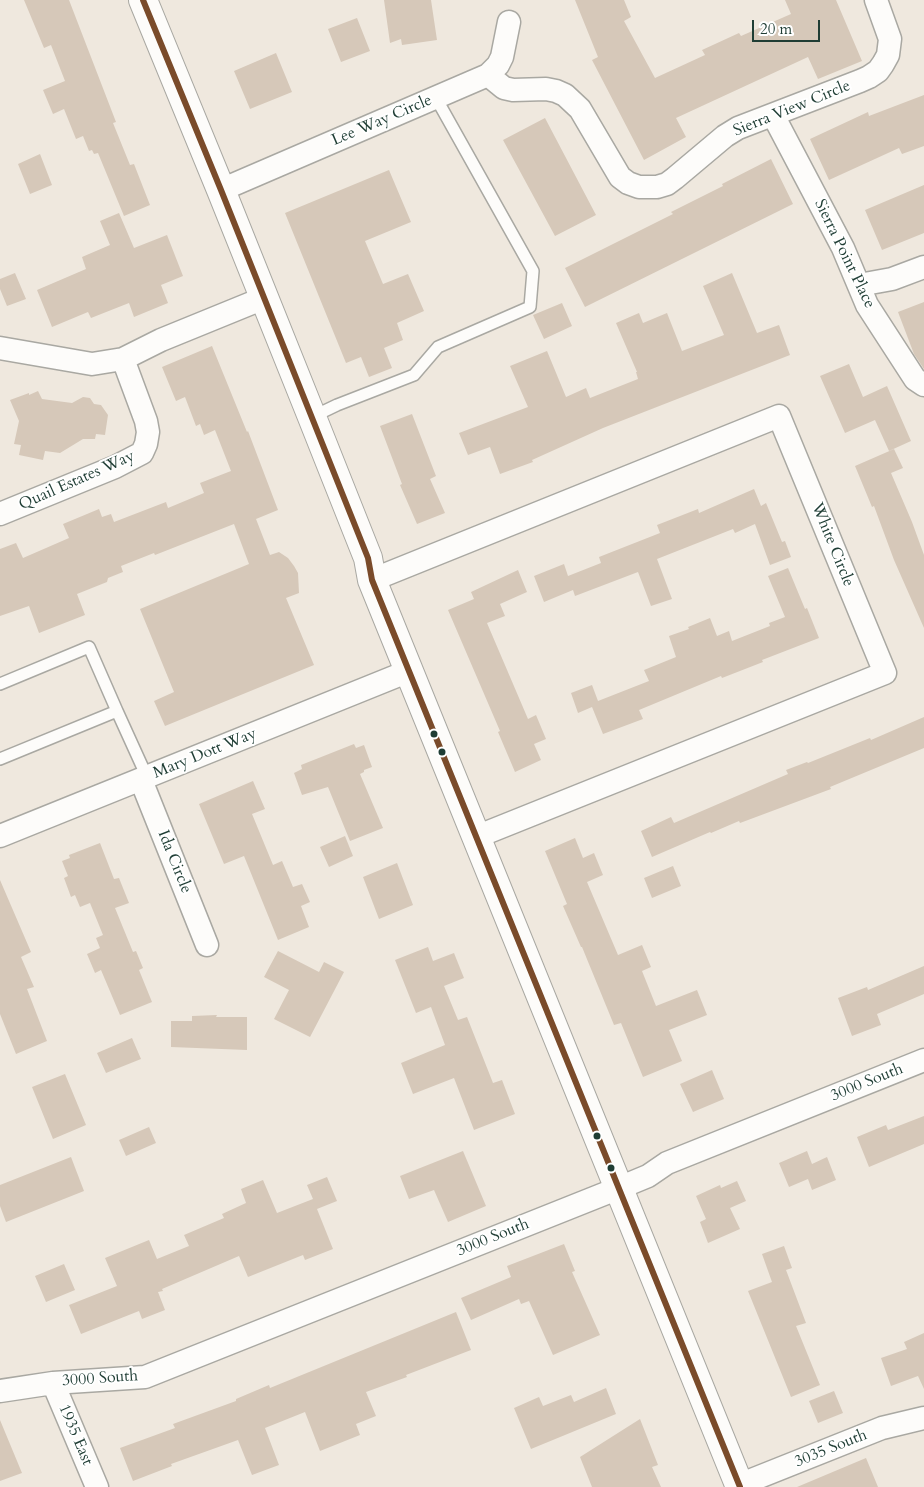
<!DOCTYPE html>
<html>
<head>
<meta charset="utf-8">
<style>
	body { margin:0 }
	#map { position:relative; width:924px; height:1487px; overflow:hidden; background:#efe8de; font-family:Cardo,serif }
	canvas { display:block }
	.scale { position:absolute; left:752px; top:20px; width:68px; height:22px; box-sizing:border-box; border:2px solid #1f3d34; border-top:0; padding-left:6px; font-size:15px; line-height:18px; white-space:nowrap; color:#1f3d34; -webkit-text-stroke:4px #fff; paint-order:stroke }
</style>
</head>
<body>
<div id="map">
<canvas width="924" height="1487"></canvas>
<div class="scale">20 m</div>
</div>
<script>
const c = document.querySelector('canvas').getContext('2d');
c.lineJoin = 'round';
function paint(path, color) {
  c.fillStyle = color;
  c.fill(path, 'evenodd');
}
function shape(rows) {
  const path = new Path2D();
  for (const r of rows) {
    path.moveTo(r[0], r[1]);
    for (let i = 2; i < r.length; i += 2) path.lineTo(r[i], r[i + 1]);
  }
  return path;
}
function stroke(path, color, width, dash) {
  c.strokeStyle = color;
  c.lineWidth = width;
  c.lineCap = dash ? 'butt' : 'round';
  c.setLineDash(dash || []);
  c.stroke(path);
}
function label(font, color, halo, rows, align = 'center') {
  c.font = font + ' Cardo,serif';
  c.lineWidth = 4;
  c.setLineDash([]);
  c.textBaseline = 'middle';
  c.strokeStyle = halo;
  c.fillStyle = color;
  for (const [text, x, y, turn = 0] of rows) {
    c.save();
    c.translate(x, y);
    c.rotate((+turn || 0) * Math.PI / 180);
    c.textAlign = isNaN(turn) ? turn : align;
    if (halo) c.strokeText(text, 0, 0);
    c.fillText(text, 0, 0);
    c.restore();
  }
}
const building = shape([
	[24,0,69,0,116,122,113,123,130,165,134,164,150,205,124,216,98,153,94,154,92,150,89,151,83,136,76,139,64,109,53,114,43,90,65,81,51,45,44,48],
	[384,0,431,0,437,40,402,45,401,39,390,43],
	[575,0,624,0,631,17,624,21,655,78,705,55,702,50,739,33,741,36,791,14,785,0,836,0,862,61,818,79,808,57,676,118,686,137,644,160,592,60,598,57],
	[357,18,370,51,341,62,328,29],
	[276,53,292,92,250,109,234,71],
	[924,95,924,146,902,154,899,148,829,180,810,139,868,112,869,116],
	[545,118,596,215,555,236,503,140],
	[40,154,52,185,30,194,18,164],
	[771,159,793,204,585,307,565,268,673,214,671,212,723,186,722,184],
	[389,170,411,222,365,241,383,284,408,274,424,311,397,323,403,340,384,348,392,368,369,377,361,357,346,363,285,213],
	[924,185,924,233,882,250,865,210],
	[119,213,134,248,167,235,183,276,161,285,168,303,134,317,129,303,91,318,88,312,52,327,37,290,86,269,82,257,110,245,100,221],
	[15,273,26,299,7,306,0,289,0,279],
	[732,273,757,333,779,325,790,355,603,428,532,460,533,462,500,474,490,447,468,455,459,433,528,407,510,366,547,351,566,397,586,388,590,398,638,379,636,372,637,372,616,323,639,313,643,323,667,313,682,351,724,335,703,286],
	[924,302,924,369,914,354,898,312],
	[562,303,572,326,544,339,533,315],
	[212,346,247,432,248,431,278,510,256,519,270,555,279,552,288,558,294,566,298,573,299,593,286,598,314,665,165,726,154,701,174,692,140,609,249,564,234,524,155,555,154,553,121,566,123,572,108,578,107,582,77,594,85,615,39,633,29,606,0,616,0,549,16,543,23,558,69,538,63,524,99,509,102,517,111,514,114,522,166,502,168,508,204,493,200,483,231,471,215,430,204,435,200,424,196,426,185,397,176,401,162,367],
	[849,364,863,397,887,386,911,441,889,451,875,420,845,433,820,376],
	[38,391,42,399,72,403,83,397,90,398,94,404,101,405,108,415,105,435,96,434,95,439,83,439,60,453,45,451,43,460,19,455,21,445,14,444,19,421,10,400,29,393,29,395],
	[412,414,436,476,430,479,445,513,417,524,400,485,402,484,380,426],
	[894,449,903,468,891,473,912,522,924,555,924,628,894,560,874,506,872,507,855,466],
	[754,489,761,506,766,503,782,542,785,541,791,557,770,565,755,524,735,533,733,529,657,559,672,599,651,606,638,572,575,596,573,590,544,602,534,576,564,564,568,576,601,563,599,557,660,533,657,525,698,509,699,513],
	[788,568,805,609,807,608,819,638,762,660,763,662,722,678,721,676,639,710,643,719,603,734,592,707,578,713,571,693,592,685,598,701,649,681,644,670,676,657,669,636,689,629,688,627,710,618,717,636,729,631,732,641,770,626,769,623,785,617,768,576],
	[518,570,527,592,500,604,505,616,487,623,528,719,536,715,546,739,534,744,541,760,515,772,498,732,500,731,448,610,474,599,471,592],
	[924,717,924,748,830,787,831,789,740,823,739,821,711,833,710,832,652,857,641,831,671,817,674,823,788,774,786,770,807,762,808,763,870,738,871,740],
	[354,744,356,748,364,745,372,767,364,770,364,772,360,774,383,828,350,841,328,787,302,795,294,773,302,769,301,765],
	[253,781,265,809,252,814,273,865,282,861,293,887,302,884,310,902,301,906,309,927,278,940,244,856,224,864,199,804],
	[345,836,353,856,329,867,320,847],
	[575,838,583,858,594,853,603,875,587,882,618,955,642,945,651,967,642,971,656,1006,697,990,707,1015,669,1030,682,1061,643,1077,621,1023,614,1025,582,947,581,947,563,906,567,904,545,851],
	[100,843,114,879,119,878,129,903,115,908,133,952,136,951,143,968,139,970,152,1002,120,1015,101,970,95,973,87,954,100,948,96,938,103,935,90,903,80,907,75,895,71,897,64,878,68,876,62,861,70,858,69,855],
	[397,863,413,905,379,919,363,877],
	[673,866,681,886,652,898,644,878],
	[0,880,31,952,21,957,34,987,27,989,47,1041,16,1054,0,1014],
	[428,947,433,961,454,953,464,978,444,986,458,1020,467,1017,493,1083,502,1080,515,1114,474,1130,454,1078,413,1094,401,1063,445,1045,431,1007,416,1013,395,960],
	[278,951,319,972,324,962,344,972,310,1037,274,1019,289,990,264,977],
	[924,966,924,994,877,1014,881,1025,852,1036,838,998,867,987,868,990],
	[217,1015,216,1017,247,1017,247,1050,171,1047,171,1021,192,1021,192,1016],
	[132,1038,141,1059,106,1073,97,1053],
	[712,1070,724,1099,693,1112,680,1084],
	[65,1074,86,1125,53,1139,32,1087],
	[924,1116,924,1144,869,1167,857,1137,886,1125,888,1130],
	[149,1127,156,1143,126,1156,119,1140],
	[463,1151,486,1206,448,1222,434,1190,409,1199,400,1176],
	[807,1151,812,1164,827,1157,836,1180,812,1190,808,1179,789,1187,779,1163],
	[71,1157,84,1191,6,1222,0,1206,0,1185],
	[327,1177,337,1201,317,1209,333,1249,305,1260,303,1255,248,1277,239,1256,162,1289,163,1291,158,1292,165,1310,142,1319,139,1311,81,1334,69,1305,117,1286,105,1258,149,1240,157,1259,189,1246,184,1235,224,1218,222,1214,246,1203,241,1189,263,1180,277,1213,313,1199,307,1185],
	[737,1181,746,1201,730,1208,740,1229,708,1243,700,1222,706,1219,696,1196,720,1185,721,1188],
	[564,1244,575,1271,572,1272,600,1335,553,1355,529,1301,521,1304,519,1299,471,1320,461,1298,511,1277,507,1266],
	[784,1246,792,1268,786,1270,806,1323,796,1326,820,1385,791,1397,748,1291,772,1282,762,1254],
	[64,1264,75,1290,46,1302,35,1276],
	[456,1312,471,1350,406,1375,407,1377,366,1392,376,1416,356,1424,360,1435,320,1451,305,1412,265,1428,279,1465,252,1475,238,1440,171,1464,172,1466,133,1481,120,1448,175,1428,173,1424,236,1401,236,1399,269,1385,270,1388],
	[924,1333,924,1389,918,1376,891,1386,881,1358,907,1349,904,1342],
	[606,1388,616,1414,531,1449,514,1408,539,1397,543,1406,571,1395,574,1402],
	[834,1391,843,1413,818,1423,809,1401],
	[640,1419,658,1465,652,1467,661,1487,592,1487,580,1457],
	[0,1420,22,1473,0,1481],
	[866,1458,878,1487,797,1487]
]);
const service = shape([
	[312,417,337,405,414,375,438,347,530,307,533,271,436,98],
	[0,684,89,647,117,711,0,759],
	[117,711,147,777]
]);
const minor = shape([
	[488,75,504,88,513,90,546,89,556,91,565,95,580,109,620,177,628,183,639,187,657,187,667,184,675,178,725,136,738,128,860,81,869,77,878,71,883,64,888,55,890,39,876,0],
	[773,115,843,248,867,305,915,379,924,385],
	[221,190,488,75,498,65,502,57,509,22],
	[859,285,892,279,924,267],
	[0,348,92,364,123,359,161,340,264,298],
	[0,514,115,467,142,453,146,444,148,432,146,421,123,359],
	[372,580,779,416,885,673,476,837],
	[141,780,207,945],
	[0,836,409,671],
	[53,1383,97,1487],
	[0,1391,53,1383,145,1377,619,1188,648,1176,667,1163,924,1060],
	[739,1485,882,1428,924,1418]
]);
const tertiary = shape([
	[143,0,221,190,312,417,368,558,372,580,740,1487]
]);
const bus1 = shape([
	[143,0,221,190,368,558,372,580,740,1487]
]);
const markers = [
	[434,734,4.5,"#1f3d34"],
	[442,752,4.5,"#1f3d34"],
	[597,1136,4.5,"#1f3d34"],
	[611,1168,4.5,"#1f3d34"]
];
const streetNames = [
	["Sierra View Circle",792,109,-22],
	["Lee Way Circle",382,121,-23],
	["Sierra Point Place",844,254,64],
	["Quail Estates Way",77,481,-24],
	["White Circle",832,545,68],
	["Mary Dott Way",205,754,-22],
	["Ida Circle",174,862,68],
	["3000 South",867,1083,-22],
	["3000 South",493,1238,-22],
	["3000 South",100,1379,-4],
	["1935 East",75,1435,67],
	["3035 South",831,1449,-22]
];
paint(building, '#d6c8b9');
stroke(service, '#a9a8a2', 14);
stroke(minor, '#a9a8a2', 25);
stroke(tertiary, '#a9a8a2', 30);
stroke(service, '#fdfcfa', 11);
stroke(minor, '#fdfcfa', 22);
stroke(tertiary, '#fdfcfa', 28);
stroke(bus1, '#7a4b2a', 6);
for (const [x, y, r, color] of markers) {
  const dot = new Path2D();
  dot.arc(x, y, r, 0, 2 * Math.PI);
  c.fillStyle = color;
  c.fill(dot);
  stroke(dot, '#fff', 2);
}
label('16px', '#1f3d34', '#fff', streetNames);
</script>
</body>
</html>
